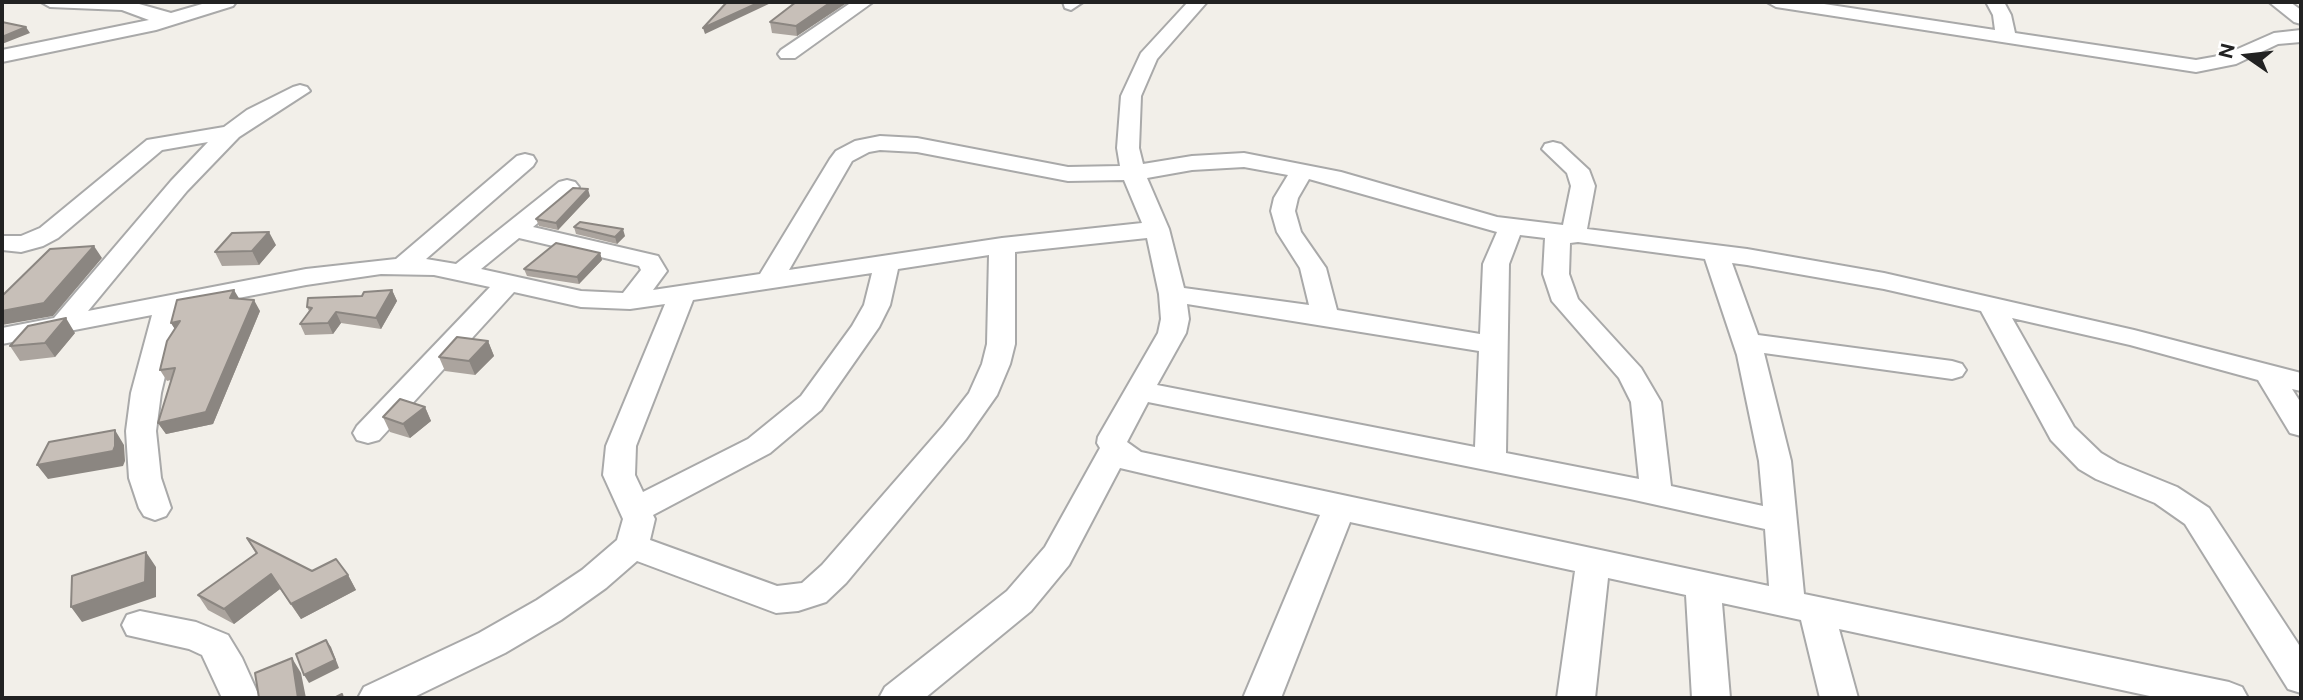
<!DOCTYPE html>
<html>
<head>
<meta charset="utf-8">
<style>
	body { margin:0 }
	#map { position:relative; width:2303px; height:700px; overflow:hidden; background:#f2efe9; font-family:"Public Sans",sans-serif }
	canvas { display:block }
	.frame { position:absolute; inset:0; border:4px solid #222; pointer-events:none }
	.north { position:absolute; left:2212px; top:21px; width:70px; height:70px; -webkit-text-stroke:5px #fff; paint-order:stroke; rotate:284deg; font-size:19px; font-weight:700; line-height:28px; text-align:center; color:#222 }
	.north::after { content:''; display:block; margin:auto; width:24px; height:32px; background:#222; clip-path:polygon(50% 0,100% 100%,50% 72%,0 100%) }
</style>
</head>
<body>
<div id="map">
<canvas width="2303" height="700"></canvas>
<div class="frame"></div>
<div class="north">N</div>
</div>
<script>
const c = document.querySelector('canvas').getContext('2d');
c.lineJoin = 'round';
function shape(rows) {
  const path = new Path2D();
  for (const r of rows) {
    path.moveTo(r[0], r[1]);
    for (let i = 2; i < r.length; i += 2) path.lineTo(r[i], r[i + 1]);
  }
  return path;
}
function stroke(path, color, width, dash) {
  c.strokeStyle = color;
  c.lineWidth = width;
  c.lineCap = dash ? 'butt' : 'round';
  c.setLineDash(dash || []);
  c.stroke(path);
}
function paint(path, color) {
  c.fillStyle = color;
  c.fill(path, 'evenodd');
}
const street = shape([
	[41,2,132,2,171,13,209,2,236,2,233,6,156,30,2,62,2,50,149,20,122,10,50,7,41,2],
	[852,2,873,2,795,58,781,58,778,54,781,50,852,2],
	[1063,2,1083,2,1071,10,1065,8,1063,2],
	[1188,2,1207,2,1157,59,1141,96,1139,148,1143,164,1192,156,1244,153,1341,172,1497,217,1563,225,1571,186,1567,173,1542,149,1545,144,1553,142,1561,144,1589,170,1595,186,1587,229,1747,249,1884,273,2134,330,2301,373,2301,391,2292,389,2301,403,2301,436,2290,433,2258,380,2130,345,2012,318,2074,427,2101,453,2118,463,2177,487,2209,508,2301,648,2301,693,2288,689,2185,524,2155,503,2096,479,2079,469,2051,440,1981,311,1884,289,1747,265,1732,263,1758,335,1952,361,1962,364,1966,370,1962,376,1952,379,1764,353,1791,461,1804,594,2229,682,2242,687,2248,698,2159,698,1839,629,1858,698,1820,698,1801,620,1722,603,1730,698,1692,698,1686,595,1608,578,1595,698,1557,698,1575,571,1350,522,1281,698,1243,698,1320,515,1120,468,1069,565,1031,611,925,698,879,698,885,687,1007,591,1045,547,1100,448,1097,443,1098,437,1158,333,1161,319,1159,294,1147,238,1015,252,1015,344,1010,364,997,395,966,439,846,583,826,602,798,611,776,613,637,561,606,588,561,620,505,653,412,698,358,698,364,687,479,633,537,600,582,570,617,540,623,519,603,475,606,446,665,304,630,309,581,307,514,292,379,440,368,443,357,440,353,433,357,426,490,287,434,275,381,274,306,285,181,309,161,393,156,431,161,478,171,508,166,516,155,520,144,516,139,508,129,478,126,431,131,393,152,315,2,344,2,328,54,318,171,181,208,142,162,150,58,238,43,246,21,252,2,250,2,236,21,236,40,228,147,140,224,127,247,110,293,87,300,85,307,87,310,91,239,137,187,191,88,311,306,269,396,259,517,156,525,154,533,156,536,161,533,166,426,259,456,264,559,182,567,180,575,182,579,187,575,192,533,227,658,256,667,271,653,290,760,274,830,159,836,151,855,141,880,136,917,138,1068,167,1120,166,1117,148,1121,96,1141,53,1188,2],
	[880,150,917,152,1068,181,1124,180,1142,223,1002,238,789,270,852,161,869,152,880,150],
	[1244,167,1288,175,1274,198,1271,211,1277,232,1300,268,1309,305,1184,288,1169,229,1147,178,1192,170,1244,167],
	[1309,179,1497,232,1483,264,1480,334,1337,310,1326,268,1301,232,1295,211,1298,198,1309,179],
	[1520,235,1545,238,1543,274,1552,301,1619,378,1631,402,1639,479,1506,453,1509,264,1520,235],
	[519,238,639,266,641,270,623,293,581,291,481,269,519,238],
	[1578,242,1705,259,1737,355,1759,461,1763,506,1671,486,1661,402,1641,368,1578,299,1569,274,1570,243,1578,242],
	[989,255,987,344,982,364,969,393,944,425,822,565,802,583,777,586,650,540,655,519,653,515,770,453,821,410,879,327,890,305,898,269,989,255],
	[872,273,864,305,852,326,801,396,748,439,643,492,635,475,636,446,693,300,872,273],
	[1187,304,1479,351,1475,447,1157,385,1186,333,1189,319,1187,304],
	[1148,402,1630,499,1765,529,1769,586,1141,452,1127,442,1148,402],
	[1767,2,1811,2,1995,30,1993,15,1986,2,2004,2,2011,15,2015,33,2196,60,2224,55,2274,33,2301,30,2301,42,2278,44,2236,64,2196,72,1776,7,1767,2],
	[2269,2,2290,2,2301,10,2301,24,2294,22,2269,2],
	[140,611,196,622,228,635,242,658,260,698,222,698,202,655,189,649,127,635,122,625,127,615,140,611]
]);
const wall = shape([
	[796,2,848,2,797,36,772,33,770,22],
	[590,196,558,230,539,226,536,219],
	[574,227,625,236,617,244,576,234],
	[276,245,259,265,222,266,215,252],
	[600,253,602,260,579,284,527,276,524,269],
	[392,290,397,301,381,329,341,323,333,334,305,335,300,324,309,311,307,307],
	[238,298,260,311,213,424,166,434,158,423,171,380,167,381,160,370,175,329,171,323],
	[75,333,55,357,20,361,10,346],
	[488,341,494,356,475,375,445,371,439,357],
	[425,407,431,421,410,438,390,432,383,417],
	[247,538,312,571,348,575,356,590,301,619,280,589,234,624,208,610,198,595,256,554]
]);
const shadedWall = shape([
	[760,2,773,2,705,34,703,28],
	[831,2,848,2,797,36,796,26],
	[26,27,30,33,2,44,2,37],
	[588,189,590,196,558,230,556,223],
	[623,229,625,236,617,244,615,237],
	[269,232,276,245,259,265,252,251],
	[94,246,102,258,53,316,2,325,2,311],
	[600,253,602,260,579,284,577,277],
	[234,290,240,300,230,298],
	[392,290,397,301,381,329,376,318],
	[254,300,260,311,213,424,166,434,158,423],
	[336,312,341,323,333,334,328,323],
	[66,318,75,333,55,357,45,343],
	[180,321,178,334,171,323],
	[488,341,494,356,475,375,469,361],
	[425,407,431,421,410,438,403,424],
	[115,430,124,445,125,461,123,466,48,479,37,465],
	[146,552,156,567,156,597,82,622,71,607],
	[271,574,280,589,234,624,224,609],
	[348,575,356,590,301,619,291,604],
	[326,640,331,647,339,668,309,683,304,675],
	[292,658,301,673,306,698,298,698]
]);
const building = shape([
	[727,2,760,2,703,28,727,2],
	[796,2,831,2,796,26,770,22,796,2],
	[2,22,26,27,2,37,2,22],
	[573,188,588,189,556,223,536,219,573,188],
	[580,222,623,229,615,237,574,227,580,222],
	[269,232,252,251,215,252,232,233,269,232],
	[556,243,600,253,577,277,524,269,556,243],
	[94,246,44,303,2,311,2,296,50,249,94,246],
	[234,290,230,298,254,300,206,412,158,423,175,368,160,370,167,341,180,321,171,323,177,300,234,290],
	[392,290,376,318,336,312,328,323,300,324,312,308,307,307,308,298,362,296,364,292,392,290],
	[66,318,45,343,10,346,28,326,66,318],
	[457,337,488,341,469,361,439,357,457,337],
	[400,399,425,407,403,424,383,417,400,399],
	[115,430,115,446,113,451,37,465,49,442,115,430],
	[247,538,312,571,336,559,348,575,291,604,271,574,224,609,198,595,257,553,247,538],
	[146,552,145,582,71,607,72,576,146,552],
	[326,640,335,660,304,675,296,654,326,640],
	[292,658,298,698,259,698,255,673,292,658],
	[342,694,343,698,334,698,342,694]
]);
stroke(street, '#a9a9a9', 4);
paint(street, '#fff');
paint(wall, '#aba49e');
paint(shadedWall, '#8b8681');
paint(building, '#c7bfb8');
stroke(building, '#8b8681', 2);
</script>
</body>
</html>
